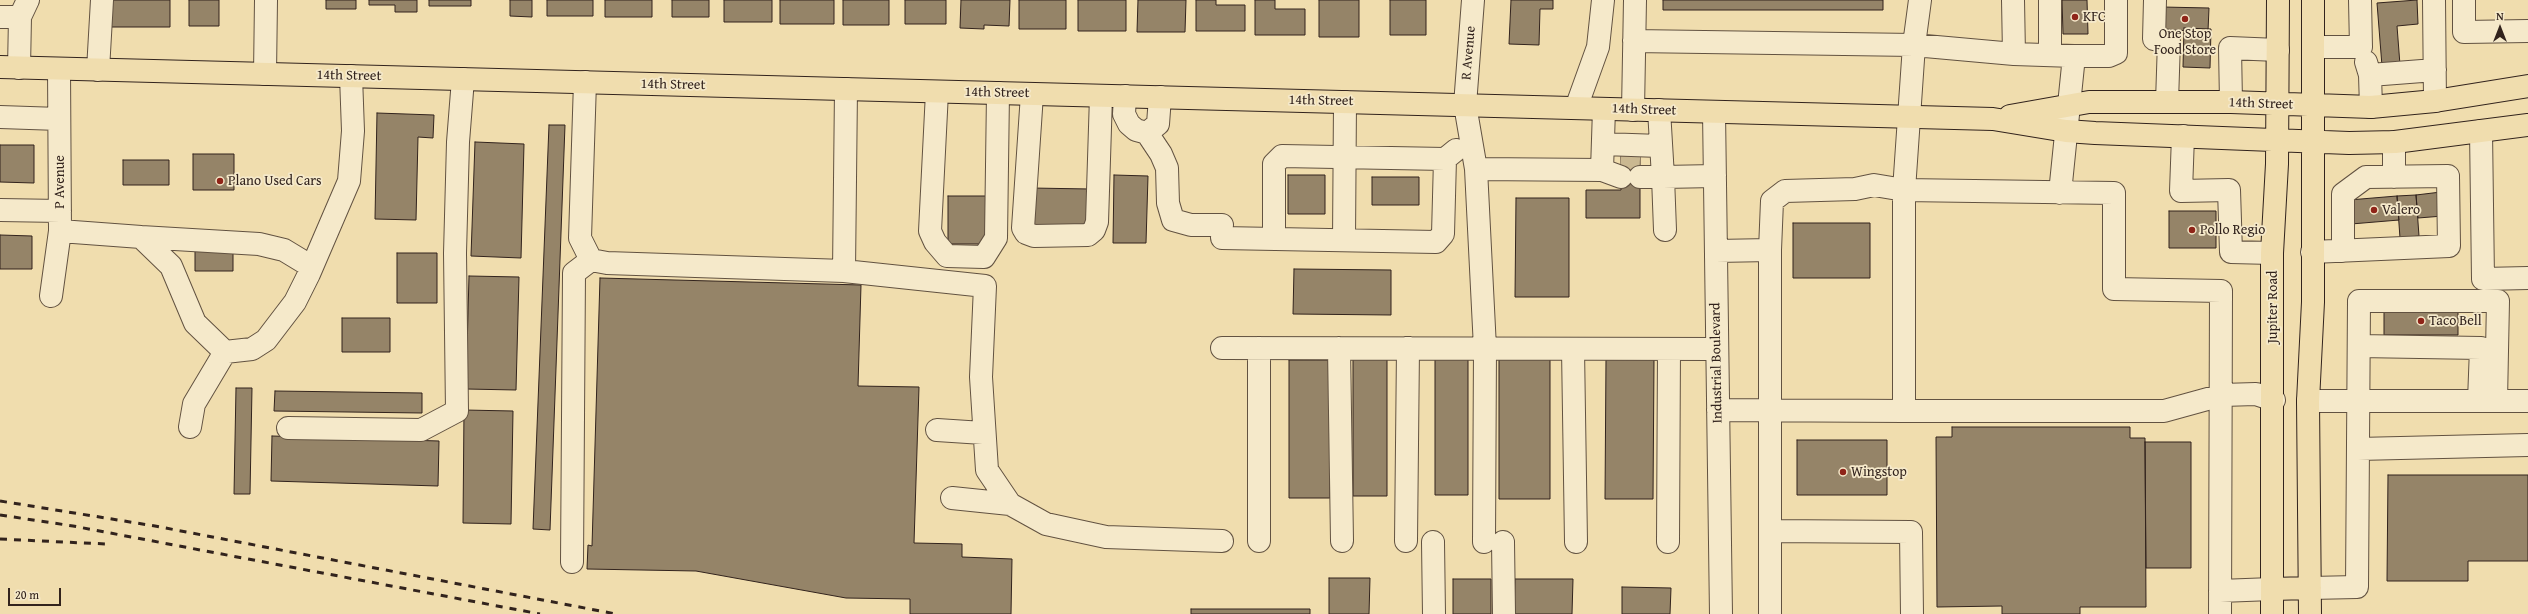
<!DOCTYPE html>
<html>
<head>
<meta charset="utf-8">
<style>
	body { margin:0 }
	#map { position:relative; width:2528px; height:614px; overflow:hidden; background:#f0ddae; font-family:"Gentium Book Plus",serif }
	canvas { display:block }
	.north { position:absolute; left:2480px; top:8px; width:40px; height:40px; -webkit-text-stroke:3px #f5e9ca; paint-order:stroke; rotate:0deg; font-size:11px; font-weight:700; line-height:16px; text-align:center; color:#32231d }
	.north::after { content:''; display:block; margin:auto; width:14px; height:18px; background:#32231d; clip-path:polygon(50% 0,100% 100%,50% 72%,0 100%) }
	.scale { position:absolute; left:8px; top:588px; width:53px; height:18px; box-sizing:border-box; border:2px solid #32231d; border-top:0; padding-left:5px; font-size:12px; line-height:14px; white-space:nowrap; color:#32231d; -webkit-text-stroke:3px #f5e9ca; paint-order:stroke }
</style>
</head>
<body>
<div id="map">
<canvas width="2528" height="614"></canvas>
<div class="north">N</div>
<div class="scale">20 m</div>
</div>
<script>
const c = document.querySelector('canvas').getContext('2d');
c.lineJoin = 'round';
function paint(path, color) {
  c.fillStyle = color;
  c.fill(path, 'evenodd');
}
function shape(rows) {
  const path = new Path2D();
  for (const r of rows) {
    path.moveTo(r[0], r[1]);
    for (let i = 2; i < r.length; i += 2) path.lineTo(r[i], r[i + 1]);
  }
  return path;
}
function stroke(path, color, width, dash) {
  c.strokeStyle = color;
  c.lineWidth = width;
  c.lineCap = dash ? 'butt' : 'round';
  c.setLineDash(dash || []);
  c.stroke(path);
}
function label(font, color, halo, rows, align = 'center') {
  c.font = font + ' "Gentium Book Plus",serif';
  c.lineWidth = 3.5;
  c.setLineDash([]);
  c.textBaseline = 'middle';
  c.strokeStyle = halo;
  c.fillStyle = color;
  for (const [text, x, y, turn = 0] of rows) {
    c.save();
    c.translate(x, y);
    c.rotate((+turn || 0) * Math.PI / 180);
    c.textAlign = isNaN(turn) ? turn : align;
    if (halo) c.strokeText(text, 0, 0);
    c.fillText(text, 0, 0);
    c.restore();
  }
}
const building = shape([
	[112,0,170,0,170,27,111,27,112,0],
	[189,0,219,0,219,26,189,26,189,0],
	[326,0,356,0,356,9,326,9,326,0],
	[369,0,417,0,417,12,395,12,395,5,369,5,369,0],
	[429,0,471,0,471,6,429,6,429,0],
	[510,0,532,0,532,17,510,16,510,0],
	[547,0,593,0,593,16,547,16,547,0],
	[605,0,652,0,652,17,605,17,605,0],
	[672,0,709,0,709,17,672,17,672,0],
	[724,0,772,0,772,22,724,22,724,0],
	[780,0,834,0,834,24,780,24,780,0],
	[843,0,889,0,889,25,843,25,843,0],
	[905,0,946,0,946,24,905,24,905,0],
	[961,0,1010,0,1009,26,984,25,984,29,960,28,961,0],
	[1019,0,1066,0,1066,29,1019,29,1019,0],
	[1078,0,1126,0,1126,31,1078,31,1078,0],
	[1138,0,1186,0,1185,32,1137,32,1138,0],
	[1196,0,1216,0,1216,5,1245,5,1245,31,1196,31,1196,0],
	[1255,0,1275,0,1275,9,1305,9,1305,35,1255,35,1255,0],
	[1319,0,1359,0,1359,37,1319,37,1319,0],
	[1390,0,1426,0,1426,35,1390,35,1390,0],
	[1511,0,1553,0,1553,9,1540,9,1539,45,1509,44,1511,0],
	[1663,0,1883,0,1883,10,1663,10,1663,0],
	[2062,0,2087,0,2088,34,2063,34,2062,0],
	[2417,0,2418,24,2397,26,2400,65,2382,66,2377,3,2417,0],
	[2162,7,2209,8,2208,31,2162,30,2162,7],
	[2184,28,2211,29,2210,68,2183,67,2184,28],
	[377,113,434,115,433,138,418,137,416,220,375,219,377,113],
	[549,125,565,125,550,530,533,529,549,125],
	[475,142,524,144,521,258,471,256,475,142],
	[0,145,34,145,34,183,0,182,0,145],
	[1621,151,1640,151,1640,218,1586,218,1586,190,1621,190,1621,151],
	[193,154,234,154,234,190,193,190,193,154],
	[123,160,169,160,169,185,123,185,123,160],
	[1114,175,1148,176,1146,243,1113,243,1114,175],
	[1288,175,1325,175,1325,214,1288,214,1288,175],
	[1372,177,1419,177,1419,205,1372,205,1372,177],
	[1031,188,1090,189,1090,229,1031,228,1031,188],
	[2441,192,2443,216,2418,218,2416,195,2441,192],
	[2416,195,2419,236,2400,238,2397,196,2416,195],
	[948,196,986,196,986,244,948,244,948,196],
	[2397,196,2399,220,2351,224,2349,200,2397,196],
	[1516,198,1569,198,1569,297,1515,297,1516,198],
	[2169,211,2216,211,2216,248,2169,248,2169,211],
	[1793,223,1870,223,1870,278,1793,278,1793,223],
	[0,235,32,236,32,269,0,269,0,235],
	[195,251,233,251,233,271,195,271,195,251],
	[397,253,437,253,437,303,397,303,397,253],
	[1294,269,1391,270,1391,315,1293,314,1294,269],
	[469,276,519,277,516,390,466,389,469,276],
	[600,278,861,285,858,386,919,387,914,543,962,544,962,557,1012,559,1011,614,910,614,910,599,846,598,696,571,587,569,588,545,592,546,600,278],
	[2384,307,2458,307,2458,335,2384,335,2384,307],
	[342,318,390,318,390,352,342,352,342,318],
	[1353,357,1387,357,1387,496,1353,496,1353,357],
	[1435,357,1468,357,1468,495,1435,495,1435,357],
	[1499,359,1550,359,1550,499,1499,499,1499,359],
	[1606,359,1654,359,1653,499,1605,499,1606,359],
	[1289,360,1330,360,1330,498,1289,498,1289,360],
	[236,388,252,388,250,494,234,494,236,388],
	[275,391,422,393,422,413,274,411,275,391],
	[464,410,513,411,511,524,463,523,464,410],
	[1952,427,2130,427,2130,438,2145,438,2146,607,2080,607,2080,614,2002,614,2002,606,1937,607,1936,437,1952,437,1952,427],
	[272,436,439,441,438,486,271,481,272,436],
	[1797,440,1887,440,1887,495,1797,495,1797,440],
	[2145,442,2191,442,2191,568,2146,568,2145,442],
	[2388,475,2528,475,2528,561,2468,561,2468,581,2387,581,2388,475],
	[1329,578,1370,578,1369,614,1329,614,1329,578],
	[1453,579,1491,579,1491,614,1453,614,1453,579],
	[1515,579,1573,579,1572,614,1514,614,1515,579],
	[1622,587,1671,588,1670,614,1622,614,1622,587],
	[1191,609,1310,609,1310,614,1191,614,1191,609]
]);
const minorTunnel = shape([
	[1621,158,1640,159]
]);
const minor = shape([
	[1473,0,1465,105,1476,169,1485,348,1484,542],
	[2013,0,2014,54],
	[2050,0,2050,55],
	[2155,0,2154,39,2169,41,2167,102],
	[2434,0,2435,101],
	[2464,0,2464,32,2528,31],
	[0,17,20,17,19,68],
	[20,17,28,0],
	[1634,41,1914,45,2014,54,2074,56,2060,193],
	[2313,47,2361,47,2360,0],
	[2074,56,2109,56,2116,53,2116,0],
	[2366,62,2370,75,2371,107],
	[98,70,102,0],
	[265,74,266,0],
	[2370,75,2435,70],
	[585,82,580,238,591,260,607,263,844,271,985,286,981,377,987,470,1010,504,1046,524,1106,537,1222,541],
	[937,92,930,231,935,242,947,256,984,257,996,238,998,93],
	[1032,94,1023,228,1026,233,1034,236,1088,235,1094,230,1097,222,1101,96],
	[1125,96,1124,114,1129,124,1136,130,1147,133],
	[1160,97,1158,124,1147,133,1161,154,1167,168,1168,203,1173,220,1191,225,1222,225],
	[2231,102,2230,48,2278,50],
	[1576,108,1598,47,1603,0],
	[1633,110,1635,0],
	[1659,110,1663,177,1715,176],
	[1714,112,1721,614],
	[0,117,59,119],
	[2481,131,2483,279,2528,278],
	[2183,136,2181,191,2229,190,2231,252,2272,253],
	[2394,142,2394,177],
	[1603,144,1660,146],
	[1476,169,1602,170,1604,109],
	[1602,170,1621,177],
	[1640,177,1663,177,1665,230],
	[0,210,60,211],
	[60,231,141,237,171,266,195,323,225,352],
	[141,237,259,244,284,250,312,267],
	[1222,238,1436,242,1443,234,1445,159],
	[1274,239,1274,164,1282,156,1445,159,1456,150],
	[1344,240,1345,102],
	[1716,251,1770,250],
	[2312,252,2449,246,2448,176,2366,177,2343,194,2343,251],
	[844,271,846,89],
	[51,296,60,231,59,69],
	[2359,346,2481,348,2479,401],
	[1222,348,1717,349],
	[1259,348,1259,541],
	[1339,348,1342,541],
	[1573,349,1576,542],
	[2308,401,2528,401],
	[1718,410,1904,411,1904,190,2114,193,2114,289,2221,291,2220,614],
	[1904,411,2164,411,2222,395,2256,394,2274,400],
	[190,427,194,404,225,352,252,349,266,340,295,302,309,274,349,181,353,131,351,76],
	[288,428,421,430,457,411,455,253,458,142,463,79],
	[937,430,983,433],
	[2358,449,2528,445],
	[952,498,1010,504],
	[1770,531,1911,532,1912,614],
	[1406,541,1408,348],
	[1433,542,1434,614],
	[1503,542,1504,614],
	[1668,542,1669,349],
	[572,562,574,273,591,260],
	[2310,588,2357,587,2359,301,2498,301,2496,401],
	[2220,591,2272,589],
	[1770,614,1770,250,1772,201,1785,191,1855,189,1874,185,1904,190,1914,45,1920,0]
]);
const major = shape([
	[0,67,1993,119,2066,131,2095,133,2349,143,2395,142,2528,125],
	[2010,116,2089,102,2231,102,2371,107,2435,101,2528,86],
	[2272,589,2310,588],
	[2272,614,2272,253,2277,164,2278,0],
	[2310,614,2308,401,2313,302,2313,0]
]);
const rail = shape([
	[0,501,155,526,616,614],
	[0,515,73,526,540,614],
	[0,539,106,544]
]);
const markers = [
	[2075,17,4,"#8f2418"],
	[2185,19,4,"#8f2418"],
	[220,181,4,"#8f2418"],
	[2374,210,4,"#8f2418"],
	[2192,230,4,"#8f2418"],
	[2421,321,4,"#8f2418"],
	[1843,472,4,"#8f2418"]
];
const poiNames = [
	["KFC",2083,17],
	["One Stop",2185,34,"center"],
	["Food Store",2185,50,"center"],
	["Plano Used Cars",228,181],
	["Valero",2382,210],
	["Pollo Regio",2200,230],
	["Taco Bell",2429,321],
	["Wingstop",1851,472]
];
const streetNames = [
	["R Avenue",1469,53,-85],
	["14th Street",349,76,1],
	["14th Street",673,85,1],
	["14th Street",997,93,1],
	["14th Street",1321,101,1],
	["14th Street",2261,104,2],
	["14th Street",1644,110,2],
	["P Avenue",60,182,-90],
	["Jupiter Road",2273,307,-90],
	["Industrial Boulevard",1717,363,-91]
];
paint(building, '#958468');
stroke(building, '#32231d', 1);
stroke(minorTunnel, '#cab891', 22, [22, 11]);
stroke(minor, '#625241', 24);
stroke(major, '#32231d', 24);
stroke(minor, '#f5e9ca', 22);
stroke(major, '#f0ddae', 22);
stroke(rail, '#32231d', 3, [7, 7]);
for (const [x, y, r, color] of markers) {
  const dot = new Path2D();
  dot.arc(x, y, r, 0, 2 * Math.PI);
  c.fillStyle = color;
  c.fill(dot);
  stroke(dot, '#f5e9ca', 1.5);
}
label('14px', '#32231d', '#f5e9ca', poiNames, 'left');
label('14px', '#32231d', '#f5e9ca', streetNames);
</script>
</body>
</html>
